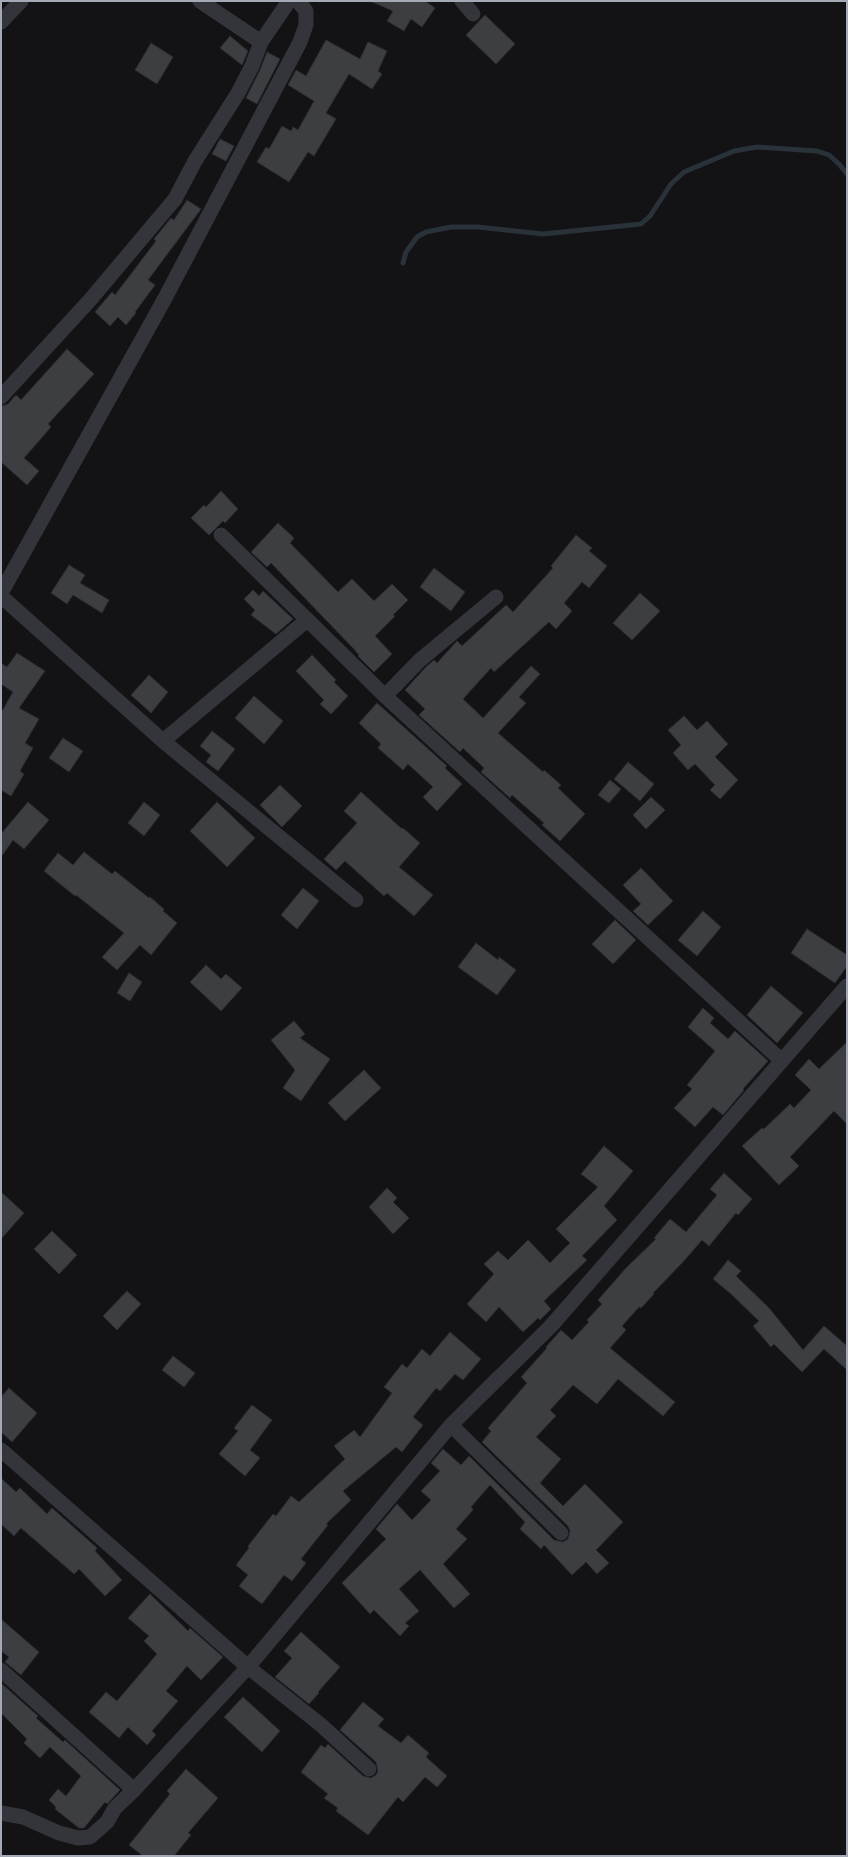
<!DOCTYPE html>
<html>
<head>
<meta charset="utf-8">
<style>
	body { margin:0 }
	#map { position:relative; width:848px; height:1857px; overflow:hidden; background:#131315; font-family:Manrope,sans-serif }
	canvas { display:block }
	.frame { position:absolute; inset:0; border:2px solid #a4a9b6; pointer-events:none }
</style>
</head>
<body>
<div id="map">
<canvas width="848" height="1857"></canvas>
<div class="frame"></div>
</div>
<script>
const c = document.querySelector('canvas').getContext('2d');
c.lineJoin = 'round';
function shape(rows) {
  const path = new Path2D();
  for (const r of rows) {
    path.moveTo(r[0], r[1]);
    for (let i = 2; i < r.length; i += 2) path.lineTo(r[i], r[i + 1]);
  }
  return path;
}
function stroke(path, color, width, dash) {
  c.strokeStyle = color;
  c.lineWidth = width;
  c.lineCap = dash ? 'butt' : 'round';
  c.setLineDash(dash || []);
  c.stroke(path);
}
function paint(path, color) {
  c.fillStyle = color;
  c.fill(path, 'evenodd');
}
const stream = shape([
	[403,263,406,252,417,237,426,232,451,227,478,227,543,234,641,224,650,216,671,184,684,172,734,151,757,147,817,151,829,155,839,164,847,174]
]);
const building = shape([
	[370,1,425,1,435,8,422,27,411,19,404,31,387,21,393,11,370,1],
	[485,15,515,44,496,64,466,35,485,15],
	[230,36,248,51,242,65,220,48,230,36],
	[326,40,360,59,368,42,387,51,378,71,382,74,372,89,349,74,326,113,336,119,314,156,308,152,289,182,257,162,266,147,269,149,282,126,291,131,293,127,298,130,314,101,288,85,296,70,306,76,326,40],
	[151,43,173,57,157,84,135,70,151,43],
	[267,52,280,59,257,104,246,98,260,70,267,52],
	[220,139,234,146,226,161,212,154,220,139],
	[187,200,201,209,148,280,155,285,135,312,136,313,126,325,118,317,110,326,95,312,112,292,115,295,156,241,154,239,171,218,174,220,187,200],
	[67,349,94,374,48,424,51,427,24,458,39,471,27,485,1,462,1,406,8,404,16,395,21,400,67,349],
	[221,491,238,509,225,523,223,521,209,535,191,518,204,505,206,507,221,491],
	[278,523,294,538,290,543,338,592,352,579,374,601,392,584,408,600,393,615,395,616,375,636,392,654,374,672,358,656,359,655,353,648,271,563,267,567,251,552,278,523],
	[576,535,592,548,589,551,607,566,589,588,582,582,564,603,572,611,556,629,549,622,494,672,491,668,463,699,483,718,531,666,540,674,519,697,526,703,498,733,543,772,544,770,561,785,558,788,585,814,560,841,542,825,544,823,512,795,510,798,481,772,484,768,463,748,460,752,419,715,425,709,405,690,426,667,434,660,437,663,457,641,462,646,506,605,513,612,553,568,551,566,576,535],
	[69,565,85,575,80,583,109,600,102,613,73,595,67,604,51,593,69,565],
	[434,568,465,592,451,611,420,587,434,568],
	[253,590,259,596,263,591,293,619,276,634,251,615,255,610,244,599,253,590],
	[640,593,660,611,632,640,613,623,640,593],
	[17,653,45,671,19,708,39,719,25,743,33,748,20,771,24,774,11,796,1,790,1,713,13,692,1,684,1,663,7,667,17,653],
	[312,655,336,680,334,682,348,696,331,714,320,704,324,700,296,671,312,655],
	[149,675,168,692,151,713,131,695,149,675],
	[254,696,283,721,264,744,235,718,254,696],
	[377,703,447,766,445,768,462,784,437,811,423,797,433,787,408,764,403,770,378,748,381,744,359,723,377,703],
	[684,716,697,730,707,721,728,744,715,757,738,780,720,799,710,790,715,785,695,764,688,770,673,753,681,745,668,730,684,716],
	[212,731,235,749,218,771,206,762,211,755,200,746,212,731],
	[63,738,83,751,69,772,49,758,63,738],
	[628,762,654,784,640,801,614,779,628,762],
	[610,780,621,789,609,803,598,795,610,780],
	[280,785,302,806,282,827,260,805,280,785],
	[361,792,402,829,403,828,420,843,399,867,433,895,414,916,387,893,384,896,345,861,336,870,324,859,357,823,344,811,361,792],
	[651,797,665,810,646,829,633,815,651,797],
	[28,802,49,820,24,849,13,840,1,857,1,834,28,802],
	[144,802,160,815,144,836,128,823,144,802],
	[217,802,255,838,227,867,190,831,217,802],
	[84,852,112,874,115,871,149,898,150,897,164,909,163,911,177,923,151,955,140,945,117,970,102,957,124,933,76,895,75,896,44,871,58,853,73,865,84,852],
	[641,868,673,901,648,925,633,911,641,904,623,885,641,868],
	[303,888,319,901,297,929,281,915,303,888],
	[703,911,721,927,697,956,678,940,703,911],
	[615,920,636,940,613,964,592,944,615,920],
	[807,929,847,955,847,966,835,983,791,953,807,929],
	[476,943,498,960,499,957,516,970,497,995,458,967,476,943],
	[206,965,221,979,226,974,242,988,221,1011,190,982,206,965],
	[129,973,142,982,130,1001,117,993,129,973],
	[771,986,803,1013,777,1043,747,1015,771,986],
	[703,1008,714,1018,710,1023,728,1039,735,1031,768,1061,743,1089,744,1090,723,1115,713,1107,695,1127,674,1108,692,1089,687,1085,715,1051,688,1027,703,1008],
	[294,1021,305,1034,300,1038,330,1059,301,1101,283,1088,295,1070,271,1040,294,1021],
	[847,1042,847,1124,834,1111,790,1157,799,1166,779,1185,742,1146,762,1128,764,1129,790,1104,794,1108,811,1090,795,1075,809,1059,819,1069,847,1042],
	[364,1070,381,1088,345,1121,328,1103,364,1070],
	[604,1146,633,1171,604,1206,617,1220,582,1256,587,1260,544,1301,551,1309,540,1320,538,1318,523,1332,499,1307,486,1322,467,1304,494,1274,484,1264,498,1251,508,1260,528,1240,550,1263,570,1243,556,1229,598,1187,581,1174,604,1146],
	[724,1173,752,1199,738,1215,736,1213,709,1246,702,1240,683,1262,653,1293,654,1294,641,1308,639,1307,622,1326,626,1330,610,1348,675,1402,663,1416,618,1379,597,1404,573,1385,550,1410,556,1416,536,1437,561,1459,540,1483,563,1506,585,1484,623,1522,596,1550,609,1563,597,1574,586,1562,572,1575,544,1545,541,1549,520,1529,525,1522,490,1485,471,1507,473,1510,456,1529,467,1539,443,1564,470,1594,454,1608,420,1570,399,1589,419,1611,405,1623,409,1626,400,1636,374,1610,370,1614,342,1583,386,1539,376,1529,397,1504,412,1520,431,1500,421,1491,440,1471,431,1463,443,1449,461,1465,469,1456,554,1540,563,1542,568,1539,570,1531,568,1526,482,1442,491,1431,488,1428,527,1383,521,1377,547,1348,546,1347,561,1330,572,1340,589,1322,587,1320,602,1304,598,1300,626,1268,656,1239,654,1238,670,1219,686,1232,717,1195,710,1189,724,1173],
	[387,1188,397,1198,393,1202,409,1218,393,1234,369,1207,387,1188],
	[1,1192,24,1213,1,1239,1,1192],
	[52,1231,77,1255,59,1274,34,1249,52,1231],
	[728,1260,741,1271,736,1276,769,1308,803,1350,824,1326,847,1346,847,1370,824,1349,802,1372,774,1344,771,1347,753,1326,759,1321,730,1293,713,1279,728,1260],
	[127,1291,141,1304,117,1330,103,1316,127,1291],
	[450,1332,481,1359,463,1380,455,1374,440,1391,436,1388,413,1417,423,1425,402,1452,396,1447,343,1491,351,1500,326,1524,328,1525,301,1559,306,1563,292,1581,284,1575,262,1604,239,1586,248,1575,236,1565,249,1548,248,1546,273,1514,276,1516,291,1496,299,1502,345,1459,334,1446,354,1430,360,1437,392,1393,384,1387,402,1364,407,1368,422,1349,430,1356,450,1332],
	[173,1356,195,1373,184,1387,162,1370,173,1356],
	[9,1388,37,1413,12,1442,1,1432,1,1397,9,1388],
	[252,1405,272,1420,250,1450,260,1458,245,1476,219,1454,238,1431,234,1428,252,1405],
	[1,1478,16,1492,20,1488,47,1514,52,1508,97,1548,95,1551,122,1580,105,1596,79,1569,74,1574,21,1528,14,1536,1,1524,1,1478],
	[150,1594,188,1631,190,1628,223,1657,201,1680,187,1666,166,1691,178,1701,152,1731,156,1735,147,1745,128,1727,119,1738,89,1712,106,1692,117,1701,157,1654,144,1641,149,1636,128,1618,150,1594],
	[1,1619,39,1652,21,1675,5,1662,9,1657,1,1651,1,1619],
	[301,1632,340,1667,318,1692,319,1693,309,1704,275,1677,292,1658,284,1651,301,1632],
	[1,1683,38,1716,36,1718,63,1742,65,1740,120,1790,107,1804,105,1802,84,1828,79,1828,55,1809,56,1807,49,1800,58,1789,66,1796,81,1776,50,1747,40,1758,24,1743,27,1739,1,1713,1,1683],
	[243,1697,280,1731,262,1752,224,1717,243,1697],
	[363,1702,384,1719,378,1726,401,1743,408,1735,429,1753,426,1757,447,1776,437,1787,425,1777,403,1802,398,1797,368,1835,336,1811,338,1808,324,1798,328,1794,301,1772,321,1745,325,1748,328,1744,363,1776,371,1778,376,1775,378,1771,376,1762,340,1730,363,1702],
	[186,1769,218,1798,188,1833,191,1835,174,1856,143,1856,129,1845,170,1794,167,1791,186,1769]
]);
const minor = shape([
	[200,1,261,42],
	[462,1,473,14],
	[1,22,21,1],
	[1,397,90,300,175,199,195,161,238,93,252,66,261,42,289,1],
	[221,535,385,696,782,1061],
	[1,593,164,300,300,42,306,25,306,11,298,1],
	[1,596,163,741,356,900],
	[385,696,420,660,496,597],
	[163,741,307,620],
	[451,1425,561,1533],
	[1,1450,248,1667,321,1725,369,1769],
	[1,1670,134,1790],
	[1,1813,23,1817,59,1833,78,1838,90,1837,107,1822,115,1808,134,1790,248,1667,451,1425,551,1326,847,986]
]);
stroke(stream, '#293139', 5);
paint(building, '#3d3e42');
stroke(building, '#2d2d31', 1);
stroke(minor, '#34353a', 15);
</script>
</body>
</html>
